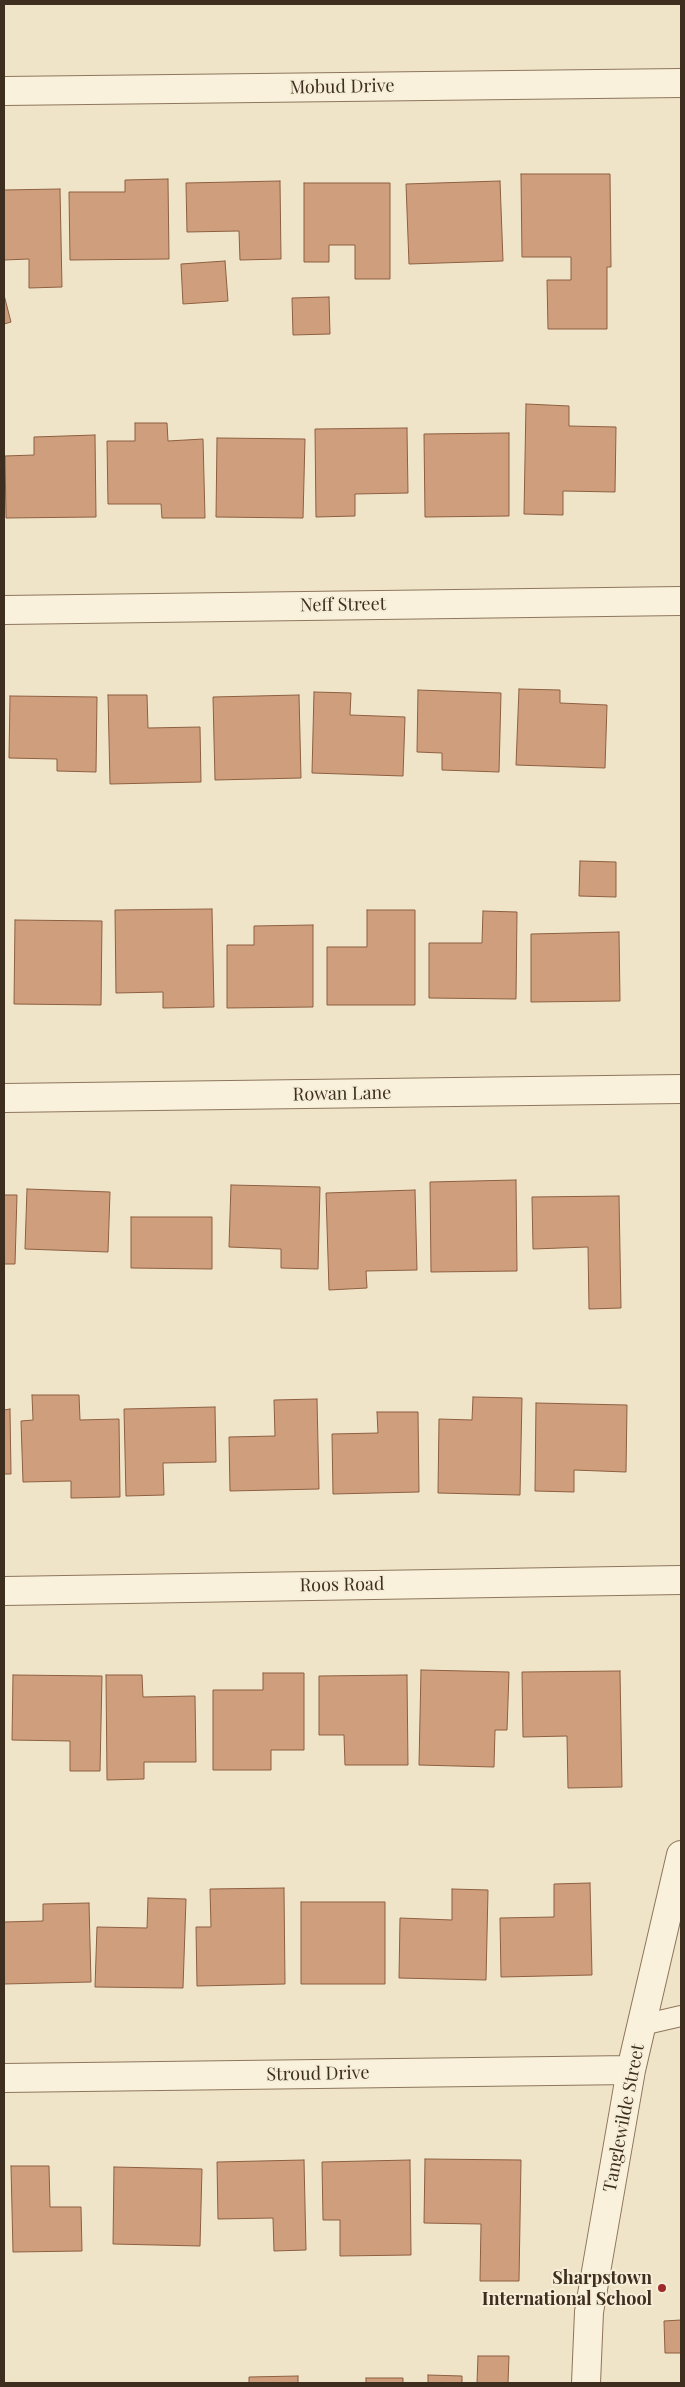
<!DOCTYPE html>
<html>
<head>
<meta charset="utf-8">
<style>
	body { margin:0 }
	#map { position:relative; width:685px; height:2387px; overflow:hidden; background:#f0e4c8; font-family:"Playfair Display",serif }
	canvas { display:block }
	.frame { position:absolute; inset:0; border:5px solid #3d2e20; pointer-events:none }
</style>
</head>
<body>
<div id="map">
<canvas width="685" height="2387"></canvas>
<div class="frame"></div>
</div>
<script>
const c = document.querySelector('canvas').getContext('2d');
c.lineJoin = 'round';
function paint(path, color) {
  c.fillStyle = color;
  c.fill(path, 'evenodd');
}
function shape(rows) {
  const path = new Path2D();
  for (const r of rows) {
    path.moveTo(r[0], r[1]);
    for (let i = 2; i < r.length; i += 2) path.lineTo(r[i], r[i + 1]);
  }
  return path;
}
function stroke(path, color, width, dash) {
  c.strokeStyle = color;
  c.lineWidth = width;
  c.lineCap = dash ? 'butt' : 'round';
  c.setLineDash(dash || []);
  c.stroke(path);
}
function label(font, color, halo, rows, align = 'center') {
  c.font = font + ' "Playfair Display",serif';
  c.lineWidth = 4;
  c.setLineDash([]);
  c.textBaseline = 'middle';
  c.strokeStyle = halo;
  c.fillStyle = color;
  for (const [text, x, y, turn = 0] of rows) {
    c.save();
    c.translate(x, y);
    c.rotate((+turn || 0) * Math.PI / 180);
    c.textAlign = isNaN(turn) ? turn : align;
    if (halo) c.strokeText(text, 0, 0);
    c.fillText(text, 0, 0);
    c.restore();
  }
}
const building = shape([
	[521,174,610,174,611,267,607,267,607,329,548,329,547,280,571,280,571,257,522,257,521,174],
	[168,179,169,259,70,260,69,192,125,192,125,180,168,179],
	[280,181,281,259,240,260,239,231,187,232,186,183,280,181],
	[500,181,503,261,409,264,406,184,500,181],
	[304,183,390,183,390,279,355,279,355,245,329,245,329,262,304,262,304,183],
	[60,189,62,287,29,288,29,259,4,260,4,190,60,189],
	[225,261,228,301,183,304,181,264,225,261],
	[4,295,11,322,4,324,4,295],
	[329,297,330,334,293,335,292,298,329,297],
	[526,404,569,406,569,426,616,427,615,492,563,491,563,515,524,514,526,404],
	[135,423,167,423,168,441,203,439,205,518,162,518,161,504,108,504,107,441,135,441,135,423],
	[407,428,408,493,355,494,355,516,316,517,315,429,407,428],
	[509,433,509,516,425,517,424,434,509,433],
	[95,435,96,517,6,518,5,456,34,455,34,437,95,435],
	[217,438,305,439,303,518,216,517,217,438],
	[519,689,560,690,560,703,607,705,605,768,516,765,519,689],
	[418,690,501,693,499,772,442,770,442,753,417,752,418,690],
	[314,692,351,693,350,715,405,717,403,776,312,773,314,692],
	[108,695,147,695,148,728,200,727,201,782,110,784,108,695],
	[299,695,301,778,215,780,213,697,299,695],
	[10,696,97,697,96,772,57,771,57,759,9,758,10,696],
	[580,861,616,862,616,897,579,896,580,861],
	[212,909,214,1007,163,1008,163,992,116,993,115,910,212,909],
	[367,910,415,910,415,1005,327,1005,327,947,367,947,367,910],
	[483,911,517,912,516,999,429,998,429,943,482,943,483,911],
	[15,920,102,921,101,1005,14,1004,15,920],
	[313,925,313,1007,227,1008,227,945,254,945,254,926,313,925],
	[619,932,620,1001,531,1002,531,934,619,932],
	[516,1180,517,1271,431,1272,430,1182,516,1180],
	[231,1185,320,1187,318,1269,281,1268,281,1249,229,1247,231,1185],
	[27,1189,110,1192,108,1252,25,1249,27,1189],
	[415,1190,417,1270,366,1271,367,1288,329,1290,326,1193,415,1190],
	[4,1195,17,1195,15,1264,4,1264,4,1195],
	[619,1196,621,1308,589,1309,588,1247,533,1249,532,1197,619,1196],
	[131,1217,212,1217,212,1269,131,1268,131,1217],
	[32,1395,79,1395,80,1420,119,1419,120,1497,71,1498,71,1481,23,1482,21,1421,33,1420,32,1395],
	[473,1397,522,1398,520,1495,438,1493,439,1419,472,1420,473,1397],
	[317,1399,319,1489,230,1491,229,1437,275,1436,274,1400,317,1399],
	[536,1403,627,1405,626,1472,574,1470,574,1492,535,1491,536,1403],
	[215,1407,216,1462,163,1463,164,1495,126,1496,124,1409,215,1407],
	[10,1409,11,1474,4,1474,4,1410,10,1409],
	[377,1412,418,1412,419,1492,333,1494,332,1434,378,1433,377,1412],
	[421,1670,509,1672,507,1730,495,1730,494,1767,419,1765,421,1670],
	[620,1671,622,1787,568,1788,567,1736,523,1737,522,1672,620,1671],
	[263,1673,304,1673,304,1750,271,1750,271,1770,213,1770,213,1690,263,1690,263,1673],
	[13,1675,102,1676,100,1771,70,1771,70,1741,12,1740,13,1675],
	[106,1675,142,1675,143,1697,195,1696,196,1762,144,1762,144,1779,107,1780,106,1675],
	[407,1675,408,1765,345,1765,344,1735,319,1735,319,1676,407,1675],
	[590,1883,592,1975,501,1977,500,1918,554,1917,554,1884,590,1883],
	[284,1888,285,1984,197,1986,196,1927,211,1927,210,1889,284,1888],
	[452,1889,488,1890,486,1980,399,1978,400,1918,452,1920,452,1889],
	[148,1898,186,1899,183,1988,95,1987,97,1927,147,1928,148,1898],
	[301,1902,385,1902,385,1984,301,1984,301,1902],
	[89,1903,91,1982,4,1984,4,1922,43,1921,43,1904,89,1903],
	[425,2159,521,2160,519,2281,480,2281,481,2224,424,2223,425,2159],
	[304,2160,306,2250,274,2251,273,2218,218,2219,217,2162,304,2160],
	[410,2160,411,2255,340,2256,340,2220,323,2220,322,2162,410,2160],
	[11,2166,49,2166,50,2207,81,2207,82,2251,13,2252,11,2166],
	[114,2167,202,2169,200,2246,113,2244,114,2167],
	[681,2320,681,2353,665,2353,664,2321,681,2320],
	[478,2356,509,2356,508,2383,477,2383,478,2356],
	[428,2375,462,2376,462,2383,428,2383,428,2375],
	[298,2376,298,2383,249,2383,249,2377,298,2376],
	[366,2378,403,2378,403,2383,366,2383,366,2378]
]);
const lane = shape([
	[642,2025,681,2016]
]);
const street = shape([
	[4,91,681,83],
	[4,610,681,601],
	[4,1098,681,1089],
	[4,1591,681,1580],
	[4,2078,631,2070],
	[586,2383,589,2312,631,2070,681,1855]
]);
const markers = [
	[662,2288,5,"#9e2a2b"]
];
const streetNames = [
	["Mobud Drive",342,87,-1],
	["Neff Street",343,605,-1],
	["Rowan Lane",342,1094,-1],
	["Roos Road",342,1585,-1],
	["Stroud Drive",318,2074,-1],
	["Tanglewilde Street",624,2118,-79]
];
const poiNames = [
	["Sharpstown",652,2278],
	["International School",652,2299]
];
paint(building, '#cf9f7d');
stroke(building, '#8d5f41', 1);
stroke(lane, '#8d765c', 22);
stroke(street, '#8d765c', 30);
stroke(lane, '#faf1dc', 20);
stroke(street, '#faf1dc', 28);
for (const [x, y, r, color] of markers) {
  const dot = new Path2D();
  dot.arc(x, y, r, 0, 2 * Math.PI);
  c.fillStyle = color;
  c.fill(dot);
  stroke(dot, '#f7eed8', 2);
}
label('18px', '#3d2e20', '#f7eed8', streetNames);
label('bold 18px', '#3d2e20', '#f7eed8', poiNames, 'right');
</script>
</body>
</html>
